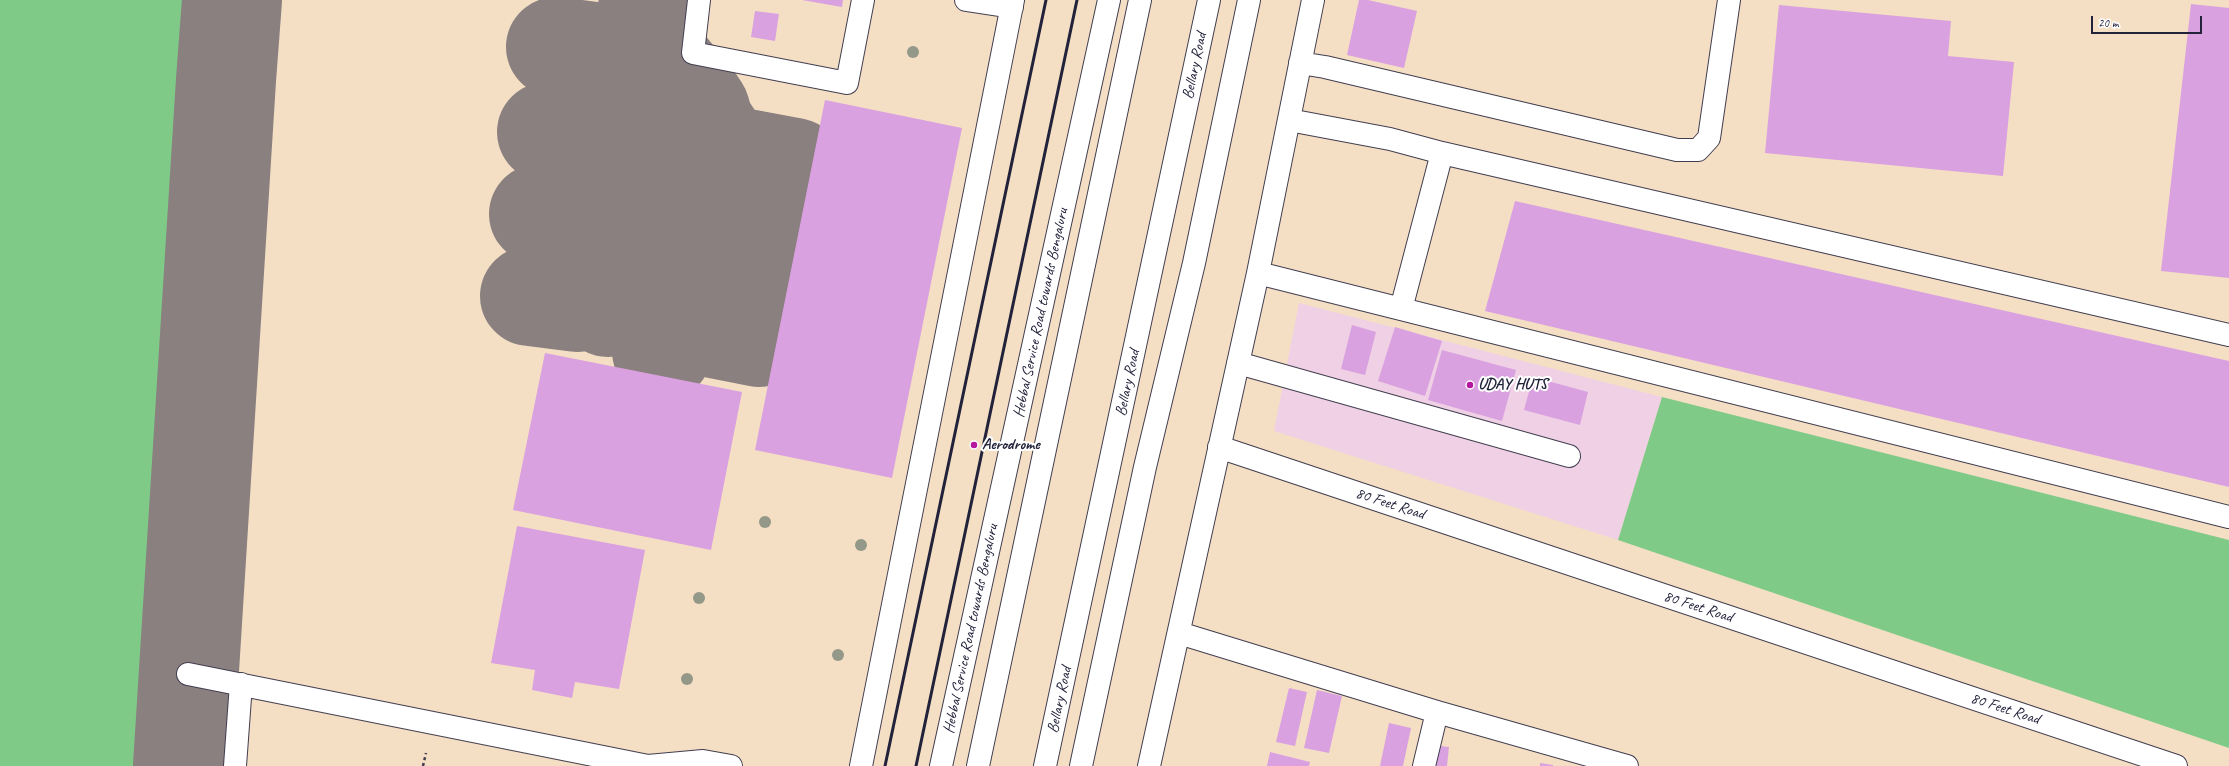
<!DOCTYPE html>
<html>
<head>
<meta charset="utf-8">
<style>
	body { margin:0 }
	#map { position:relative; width:2229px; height:766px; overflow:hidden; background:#f4dfc4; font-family:Caveat,sans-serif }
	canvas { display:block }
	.scale { position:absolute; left:2091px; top:16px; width:111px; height:18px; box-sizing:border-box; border:2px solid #22223b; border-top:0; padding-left:5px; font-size:12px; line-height:14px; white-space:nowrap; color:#22223b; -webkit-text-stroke:3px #fff; paint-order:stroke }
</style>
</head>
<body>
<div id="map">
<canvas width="2229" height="766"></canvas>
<div class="scale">20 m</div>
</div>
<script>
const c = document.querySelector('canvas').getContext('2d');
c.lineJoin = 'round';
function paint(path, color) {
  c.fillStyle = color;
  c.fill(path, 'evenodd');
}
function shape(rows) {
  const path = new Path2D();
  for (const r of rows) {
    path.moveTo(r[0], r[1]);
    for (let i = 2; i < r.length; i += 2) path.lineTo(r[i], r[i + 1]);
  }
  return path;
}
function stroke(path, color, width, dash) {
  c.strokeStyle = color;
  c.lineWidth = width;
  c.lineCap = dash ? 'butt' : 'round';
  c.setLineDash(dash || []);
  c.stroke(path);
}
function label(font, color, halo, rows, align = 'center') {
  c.font = font + ' Caveat,sans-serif';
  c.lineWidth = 4;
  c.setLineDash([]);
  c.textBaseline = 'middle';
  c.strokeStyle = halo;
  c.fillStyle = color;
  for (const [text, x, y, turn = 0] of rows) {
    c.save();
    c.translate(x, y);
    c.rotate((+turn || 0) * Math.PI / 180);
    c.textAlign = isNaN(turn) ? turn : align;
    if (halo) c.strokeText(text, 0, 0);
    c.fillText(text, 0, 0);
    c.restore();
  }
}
const built = shape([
	[1299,303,1662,397,1618,540,1274,431]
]);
const green = shape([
	[0,0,215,0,159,766,0,766],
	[1662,397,2229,540,2229,748,1618,540]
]);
const taxiway = shape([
	[647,15,648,32,659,58,692,98,700,110,704,124,703,139,662,351],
	[556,47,610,54,620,53,631,48,637,40,647,15],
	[704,124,718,145,735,157,794,168],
	[547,132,600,138,611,135,623,128,629,121,634,108],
	[690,207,691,219,696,230,716,242,775,253],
	[539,214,586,220,599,216,611,210,619,201,624,188],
	[674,288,675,299,682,311,698,325,759,337],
	[530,296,577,302,588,300,600,294,608,284,612,275],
	[608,307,649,0],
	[183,766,226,80,232,0]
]);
const building = shape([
	[802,0,843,0,842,7],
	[1359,0,1368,0,1417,11,1404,68,1347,55],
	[2191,4,2229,8,2229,278,2161,271],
	[1779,5,1951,21,1948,56,2014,62,2003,176,1765,153],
	[755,11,779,14,775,41,751,37],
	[825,100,962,128,892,478,755,450],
	[1515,201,2229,361,2229,487,1485,311],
	[1352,325,1376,332,1365,375,1341,369],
	[1395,327,1442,341,1425,396,1378,381],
	[1442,350,1516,370,1502,421,1428,400],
	[545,353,742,392,711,550,513,510],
	[1533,377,1588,392,1580,425,1524,410],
	[517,526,645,550,619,689,575,682,572,698,532,690,535,670,491,663],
	[1289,688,1307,692,1295,746,1276,742],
	[1317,690,1342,696,1329,753,1304,748],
	[1389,723,1411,728,1403,766,1380,766],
	[1433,745,1449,747,1447,766,1431,766],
	[1270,752,1310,762,1309,766,1267,766],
	[1540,763,1553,765,1553,766,1540,766]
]);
const path = shape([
	[423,766,426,753]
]);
const minor = shape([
	[699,0,693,53,847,83,863,0],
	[966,0,1012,7],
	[1300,63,1325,67,1677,150,1698,150,1709,138,1729,0],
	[1289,120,1390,139,1442,153],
	[1258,273,2229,517],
	[1401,309,1442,153,2229,335],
	[1238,363,1569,456],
	[1219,447,2176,766],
	[1179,633,1437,712,1627,766],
	[188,674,648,766,703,761,731,766],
	[235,766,241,684],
	[861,766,1013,0],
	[1149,766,1258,273,1313,0],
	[1424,766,1437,712]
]);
const highway = shape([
	[941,766,1109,0],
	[978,766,1140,0],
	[1045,766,1209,0],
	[1081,766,1145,467,1194,263,1249,0]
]);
const rail = shape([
	[885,766,1046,0],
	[916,766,1077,0]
]);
const trees = [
	[913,52],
	[765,522],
	[861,545],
	[699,598],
	[838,655],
	[687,679]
];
const markers = [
	[1470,385,4,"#b5179e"],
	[974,445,4,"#b5179e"]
];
const streetNames = [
	["Bellary Road",1195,66,-78],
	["Hebbal Service Road towards Bengaluru",1041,313,-78],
	["Bellary Road",1128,383,-78],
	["80 Feet Road",1390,504,18],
	["80 Feet Road",1698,607,18],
	["Hebbal Service Road towards Bengaluru",971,629,-78],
	["Bellary Road",1060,700,-78],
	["80 Feet Road",2005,709,18]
];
const poiNames = [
	["UDAY HUTS",1478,385],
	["Aerodrome",982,445]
];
paint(built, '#efd0e5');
paint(green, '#80ca88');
stroke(taxiway, '#8b8080', 100);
paint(building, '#daa1e0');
stroke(minor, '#423e50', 24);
stroke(highway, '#423e50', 24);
stroke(path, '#423e50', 2.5, [3, 3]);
stroke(minor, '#fff', 22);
stroke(highway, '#fff', 22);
stroke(rail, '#22223b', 3);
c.fillStyle = '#939888';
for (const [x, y] of trees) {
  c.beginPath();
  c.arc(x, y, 6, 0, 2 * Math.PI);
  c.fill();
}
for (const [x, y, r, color] of markers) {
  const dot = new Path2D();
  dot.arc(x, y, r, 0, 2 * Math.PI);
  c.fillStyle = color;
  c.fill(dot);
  stroke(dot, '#fff', 1.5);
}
label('16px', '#22223b', '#fff', streetNames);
label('bold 16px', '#22223b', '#fff', poiNames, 'left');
</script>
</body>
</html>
